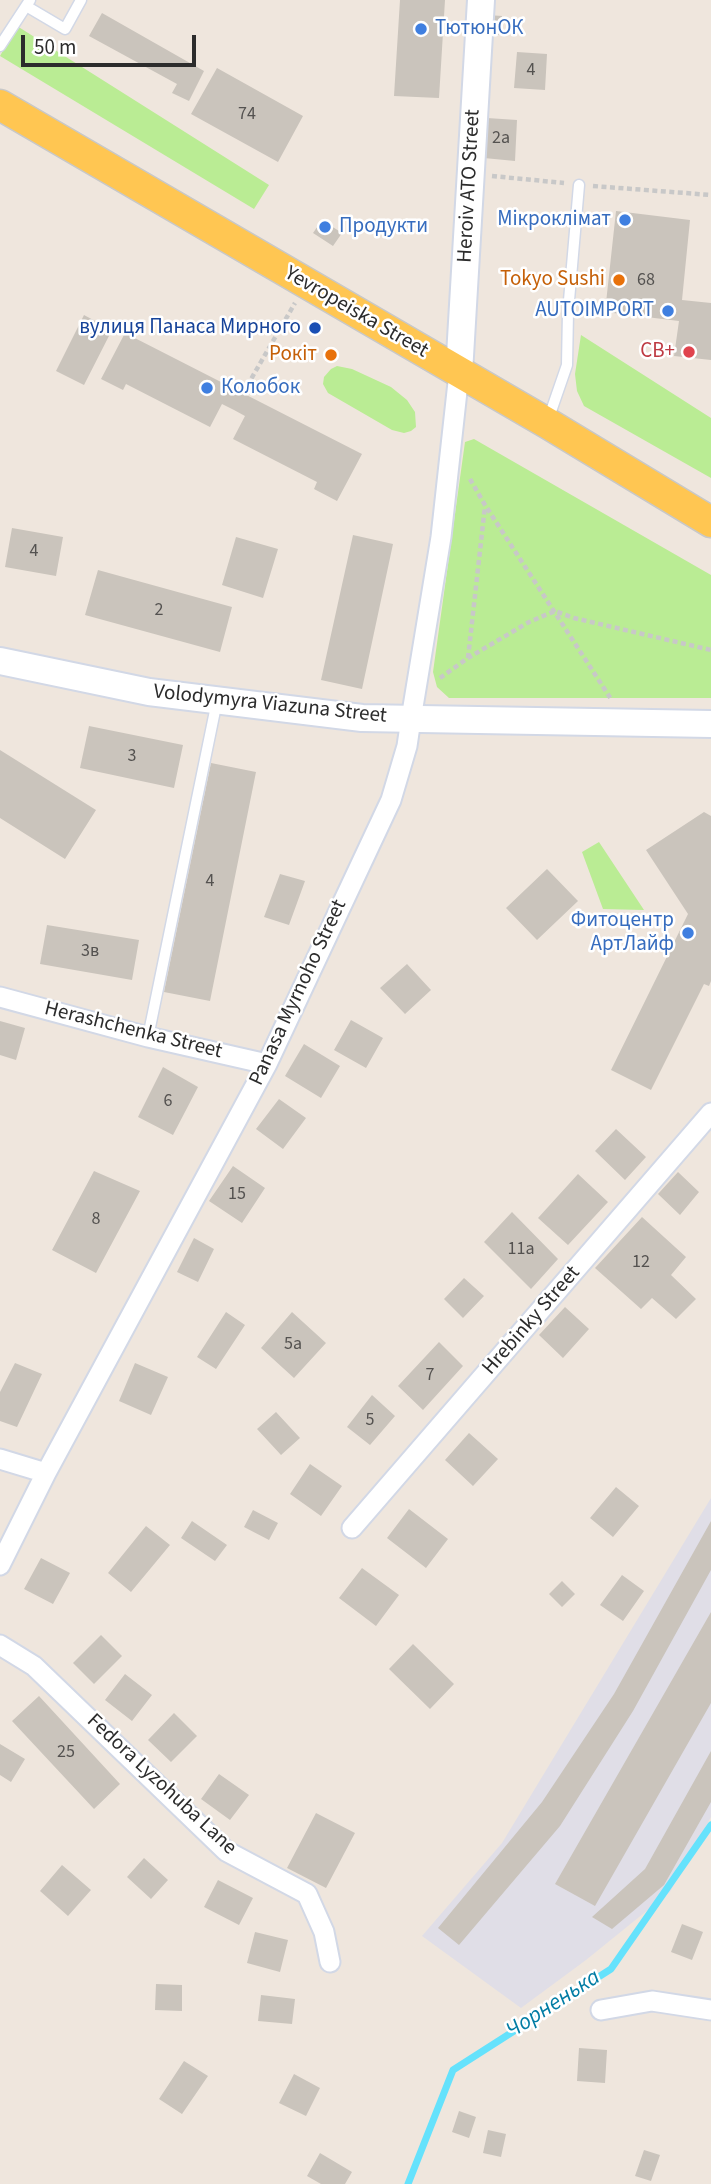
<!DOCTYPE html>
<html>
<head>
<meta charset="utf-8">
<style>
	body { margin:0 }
	#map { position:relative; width:711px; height:2184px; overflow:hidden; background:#efe6dd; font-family:"Source Sans 3",sans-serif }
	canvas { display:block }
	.scale { position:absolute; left:21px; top:35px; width:175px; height:32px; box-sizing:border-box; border:4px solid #2c2c2c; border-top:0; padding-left:9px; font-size:21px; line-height:24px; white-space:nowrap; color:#2c2c2c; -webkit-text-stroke:5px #fff; paint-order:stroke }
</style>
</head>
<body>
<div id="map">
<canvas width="711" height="2184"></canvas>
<div class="scale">50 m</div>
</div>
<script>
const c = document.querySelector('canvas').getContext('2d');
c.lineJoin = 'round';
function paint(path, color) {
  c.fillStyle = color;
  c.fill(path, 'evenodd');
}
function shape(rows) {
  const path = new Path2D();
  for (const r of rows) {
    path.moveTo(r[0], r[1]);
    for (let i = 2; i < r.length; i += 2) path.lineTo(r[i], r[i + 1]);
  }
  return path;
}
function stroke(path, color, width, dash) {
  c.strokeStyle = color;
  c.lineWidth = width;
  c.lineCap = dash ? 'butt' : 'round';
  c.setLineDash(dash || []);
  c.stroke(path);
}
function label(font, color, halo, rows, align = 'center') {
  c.font = font + ' "Source Sans 3",sans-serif';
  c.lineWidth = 5;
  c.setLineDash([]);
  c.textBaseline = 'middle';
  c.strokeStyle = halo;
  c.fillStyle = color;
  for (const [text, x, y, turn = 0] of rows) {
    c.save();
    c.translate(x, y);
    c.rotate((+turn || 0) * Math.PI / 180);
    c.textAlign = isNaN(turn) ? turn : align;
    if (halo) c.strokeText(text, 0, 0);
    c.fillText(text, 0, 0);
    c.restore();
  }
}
const industrial = shape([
	[711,1498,711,1817,670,1892,586,1960,521,2008,422,1936,502,1843]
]);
const green = shape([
	[17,26,269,185,254,209,0,56],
	[581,335,711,418,711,478,584,406,577,391,575,374],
	[337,366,352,369,391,387,407,400,415,412,416,427,411,431,404,433,392,430,328,393,323,384,324,377,331,369],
	[474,439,711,575,711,698,449,698,437,687,433,672,465,442],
	[599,842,644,910,603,909,582,852]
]);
const stream = shape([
	[408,2184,453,2070,611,1969,711,1825]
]);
const building = shape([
	[400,0,445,0,439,98,394,96],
	[102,13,204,71,189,101,172,93,177,84,89,36],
	[488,15,502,16,501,35,487,34],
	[517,52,547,54,545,90,514,88],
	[217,68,303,116,278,162,191,114],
	[487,118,517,120,515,161,484,158],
	[616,211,690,220,682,300,711,303,711,360,674,356,679,321,605,312],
	[322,220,342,233,333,246,313,233],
	[84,315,112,330,84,385,56,371],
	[125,333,362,454,337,501,314,489,317,482,233,439,245,416,234,410,222,404,210,427,126,384,123,390,101,379],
	[12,528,63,537,56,576,5,567],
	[353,535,393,544,362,689,321,680],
	[236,537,278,549,263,598,222,585],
	[98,570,232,607,220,652,85,615],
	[89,726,183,745,174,788,80,768],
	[0,750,96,810,65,859,0,818],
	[211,763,256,772,210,1001,164,992],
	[704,812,711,816,711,981,709,986,704,984,651,1090,611,1070,688,914,646,850],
	[547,869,578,901,537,940,506,908],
	[280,874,305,881,289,925,264,917],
	[47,925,139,940,132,980,40,964],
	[407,964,431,990,405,1014,380,988],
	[351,1020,383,1038,366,1068,334,1050],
	[0,1021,25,1028,16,1060,0,1055],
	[304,1044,340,1066,321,1098,285,1076],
	[163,1067,198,1087,173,1135,138,1117],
	[279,1099,306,1118,283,1149,256,1129],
	[616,1129,646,1157,625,1180,595,1151],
	[233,1166,265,1188,242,1223,209,1201],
	[94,1171,140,1191,96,1273,52,1250],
	[678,1172,699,1192,680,1215,658,1194],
	[578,1174,608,1202,568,1245,538,1218],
	[512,1212,558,1259,531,1289,484,1242],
	[642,1217,686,1257,671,1275,696,1299,676,1319,652,1298,641,1309,595,1268],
	[194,1238,214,1249,198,1282,177,1272],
	[464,1278,484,1296,463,1318,444,1299],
	[565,1307,589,1329,563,1358,539,1335],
	[226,1312,245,1325,216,1369,197,1357],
	[292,1312,326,1343,294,1378,261,1348],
	[439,1342,463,1366,423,1410,398,1386],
	[15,1363,42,1374,17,1427,0,1421,0,1392],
	[135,1363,168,1377,151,1415,119,1401],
	[372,1395,395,1416,370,1445,347,1427],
	[276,1412,300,1438,281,1455,257,1429],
	[469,1433,498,1459,473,1486,445,1460],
	[310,1464,342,1486,321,1516,290,1494],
	[616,1487,639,1506,613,1537,590,1518],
	[409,1509,448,1539,426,1568,387,1538],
	[253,1510,278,1523,269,1540,244,1527],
	[192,1521,227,1545,215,1561,181,1538],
	[711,1521,711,1570,633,1711,560,1826,459,1945,438,1928,542,1802,614,1694],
	[146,1526,170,1545,131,1592,108,1573],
	[41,1558,70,1573,53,1604,24,1589],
	[362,1568,399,1595,376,1626,339,1598],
	[622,1575,644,1591,623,1621,600,1605],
	[562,1581,575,1594,562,1607,549,1594],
	[711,1612,711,1703,595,1906,555,1884],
	[101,1635,122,1656,94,1684,73,1663],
	[413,1644,454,1684,430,1709,389,1669],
	[125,1674,152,1695,132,1721,105,1700],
	[39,1696,120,1784,94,1809,12,1721],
	[174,1713,197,1736,171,1762,148,1740],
	[0,1744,25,1759,11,1782,0,1775],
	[711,1751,711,1802,664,1885,612,1929,592,1917,645,1869],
	[219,1774,249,1795,230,1820,201,1799],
	[316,1813,355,1833,326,1888,287,1868],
	[144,1858,168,1880,151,1899,127,1877],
	[62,1865,91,1890,68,1916,40,1891],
	[218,1880,253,1898,239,1925,204,1907],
	[682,1924,703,1932,692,1960,671,1952],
	[255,1932,288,1940,280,1972,247,1963],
	[156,1984,182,1985,182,2011,155,2010],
	[261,1995,295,1999,292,2024,258,2021],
	[579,2048,607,2050,605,2083,577,2081],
	[184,2061,208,2076,182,2114,159,2099],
	[294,2074,320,2088,306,2116,279,2103],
	[459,2111,476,2117,469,2138,452,2132],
	[488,2130,506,2134,501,2157,483,2153],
	[644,2150,660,2155,651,2181,635,2176],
	[320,2153,352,2172,345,2184,321,2184,307,2176]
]);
const path = shape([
	[492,176,564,183],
	[593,186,711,195],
	[243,393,295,303],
	[470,479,485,505,611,699],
	[468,658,485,506],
	[440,678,468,658,529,622,555,611,574,618,711,650]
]);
const lane = shape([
	[26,6,65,29,81,0],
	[0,46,30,0],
	[548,420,567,365,568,312,579,185],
	[148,1037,217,701]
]);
const street = shape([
	[0,997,148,1037,267,1064],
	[0,1459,46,1473],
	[352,1528,711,1113],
	[0,1565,46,1473,267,1064,391,800,407,746,411,719,441,537,459,373],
	[0,1645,34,1666,226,1851,307,1894,324,1932,330,1962],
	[601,2010,652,2001,711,2010]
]);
const secondary = shape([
	[459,373,481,0],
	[0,661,149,692,362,718,711,724]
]);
const primary = shape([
	[0,105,547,423,711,522]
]);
const markers = [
	[421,29,7,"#3f7fe0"],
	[625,220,7,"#3f7fe0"],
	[325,227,7,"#3f7fe0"],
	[619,280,7,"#e8710a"],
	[668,311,7,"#3f7fe0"],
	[315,328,7,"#1a4fb4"],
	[689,352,7,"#e0444e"],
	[331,355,7,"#e8710a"],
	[207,388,7,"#3f7fe0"],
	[688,933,7,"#3f7fe0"]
];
const numberNames = [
	["4",531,71],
	["74",247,115],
	["2а",501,139],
	["68",646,281],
	["4",34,552],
	["2",159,611],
	["3",132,757],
	["4",210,882],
	["3в",90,952],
	["6",168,1102],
	["15",237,1195],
	["8",96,1220],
	["11а",521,1250],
	["12",641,1263],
	["5а",293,1345],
	["7",430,1376],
	["5",370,1421],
	["25",66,1753]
];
const shopNames = [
	["ТютюнОК",435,29],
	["Мікроклімат",611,220,"right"],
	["Продукти",339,227],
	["AUTOIMPORT",654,311,"right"],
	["Колобок",221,388],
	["Фитоцентр",674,921,"right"],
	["АртЛайф",674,945,"right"]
];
const streetNames = [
	["Heroiv ATO Street",470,186,-87],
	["Yevropeiska Street",356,313,30],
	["Volodymyra Viazuna Street",270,705,6],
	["Panasa Myrnoho Street",299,993,-65],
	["Herashchenka Street",133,1031,14],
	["Hrebinky Street",532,1321,-49],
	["Fedora Lyzohuba Lane",161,1785,43]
];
const foodNames = [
	["Tokyo Sushi",605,280],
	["Рокіт",317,355]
];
const transitNames = [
	["вулиця Панаса Мирного",301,328]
];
const healthNames = [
	["СВ+",675,352]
];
const waterNames = [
	["Чорненька",554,2005,-33]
];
paint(industrial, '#e0dee7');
paint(green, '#baec94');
stroke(stream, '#65e2fc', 7);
paint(building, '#cac4bc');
stroke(lane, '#d2d8e6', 13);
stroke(street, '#d2d8e6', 23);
stroke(secondary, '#d2d8e6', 30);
stroke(primary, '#c8c8c8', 33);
stroke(path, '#c8c8c8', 4.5, [5, 3.5]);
stroke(lane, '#fff', 10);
stroke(street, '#fff', 19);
stroke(secondary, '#fff', 26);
stroke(primary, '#ffc652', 30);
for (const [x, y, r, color] of markers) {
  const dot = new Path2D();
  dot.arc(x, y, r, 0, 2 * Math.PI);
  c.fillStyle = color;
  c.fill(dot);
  stroke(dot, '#fff', 2.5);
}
label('18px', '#545250', null, numberNames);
label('21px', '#366cbe', '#fff', shopNames, 'left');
label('21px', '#2c2c2c', '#fff', streetNames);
label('21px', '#c56008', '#fff', foodNames, 'right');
label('21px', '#164399', '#fff', transitNames, 'right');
label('21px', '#be3a42', '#fff', healthNames, 'right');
label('italic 23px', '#017ca4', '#fff', waterNames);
</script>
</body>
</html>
